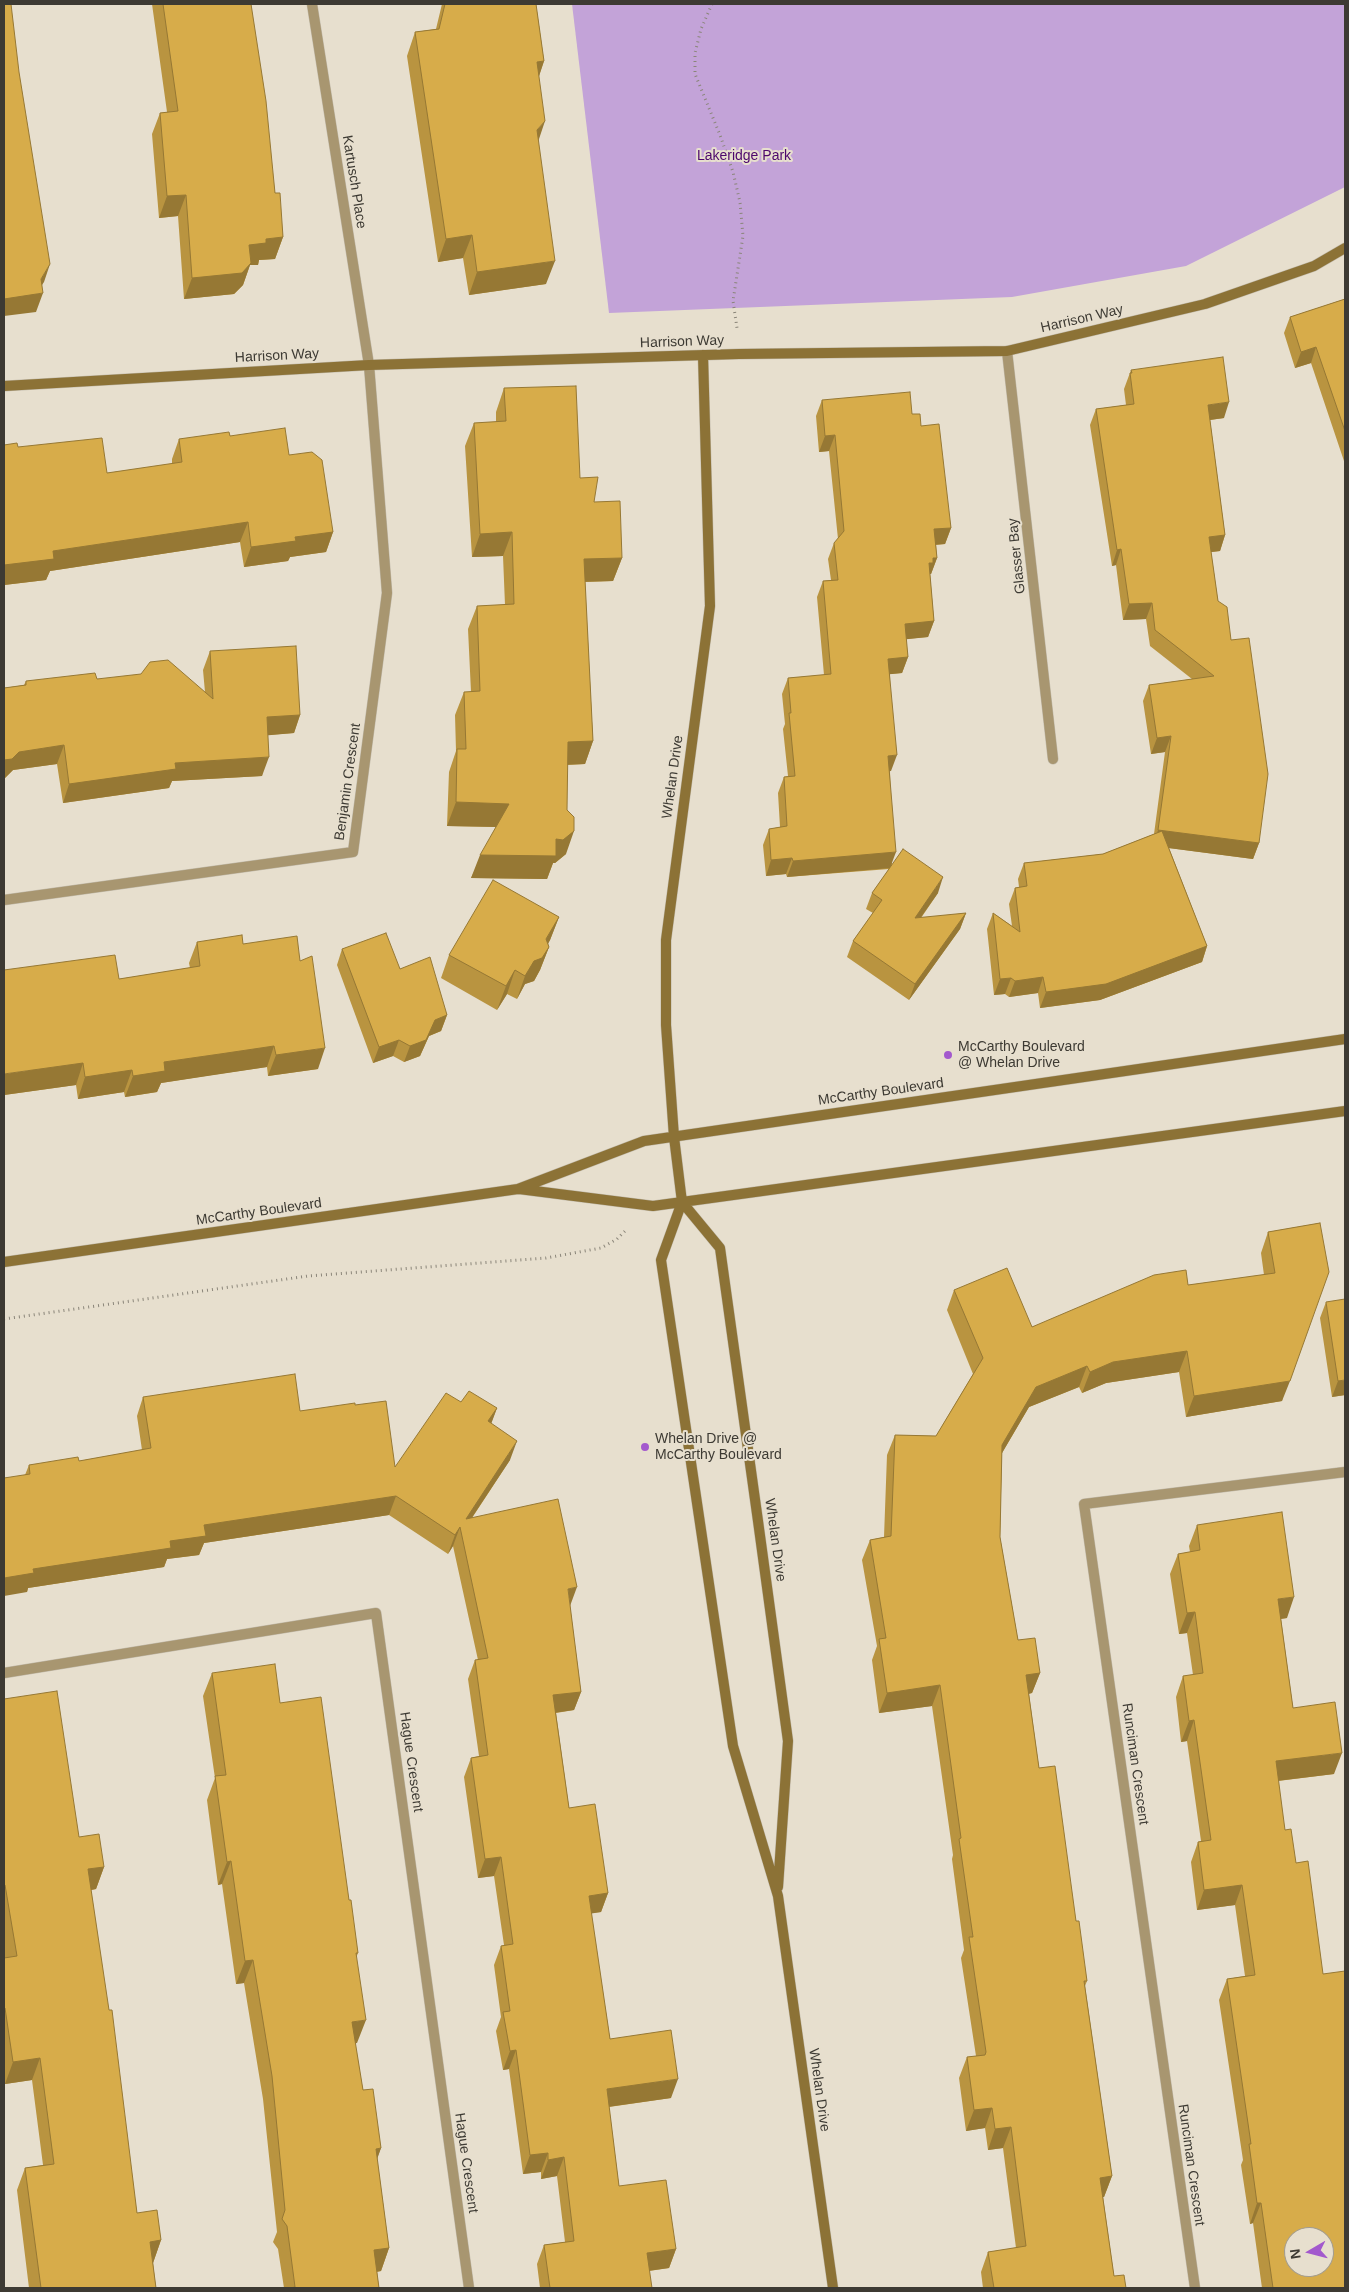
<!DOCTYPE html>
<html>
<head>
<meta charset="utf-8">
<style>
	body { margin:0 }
	#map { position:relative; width:1349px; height:2292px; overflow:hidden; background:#e7dfce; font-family:Arial,sans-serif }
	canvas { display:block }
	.frame { position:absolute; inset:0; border:5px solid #3d3a33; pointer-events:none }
	.north { position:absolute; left:1284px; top:2227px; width:50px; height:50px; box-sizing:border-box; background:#e7dfce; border:1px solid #a39d90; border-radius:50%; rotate:262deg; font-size:14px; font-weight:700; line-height:20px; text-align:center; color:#3d3a33 }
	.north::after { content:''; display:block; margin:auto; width:18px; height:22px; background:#a359cd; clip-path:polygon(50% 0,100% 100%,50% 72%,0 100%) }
</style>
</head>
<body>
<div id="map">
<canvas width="1349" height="2292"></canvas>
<div class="frame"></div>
<div class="north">N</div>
</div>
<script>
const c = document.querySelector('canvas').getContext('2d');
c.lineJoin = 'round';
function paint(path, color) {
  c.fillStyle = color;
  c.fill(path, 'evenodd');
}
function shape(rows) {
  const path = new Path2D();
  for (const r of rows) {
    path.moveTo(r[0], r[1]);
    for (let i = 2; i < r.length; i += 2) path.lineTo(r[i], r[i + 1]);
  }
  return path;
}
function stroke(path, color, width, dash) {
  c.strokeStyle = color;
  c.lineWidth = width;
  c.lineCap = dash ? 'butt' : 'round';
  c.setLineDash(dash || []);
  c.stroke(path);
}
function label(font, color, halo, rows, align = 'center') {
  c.font = font + ' Arial,sans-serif';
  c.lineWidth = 4;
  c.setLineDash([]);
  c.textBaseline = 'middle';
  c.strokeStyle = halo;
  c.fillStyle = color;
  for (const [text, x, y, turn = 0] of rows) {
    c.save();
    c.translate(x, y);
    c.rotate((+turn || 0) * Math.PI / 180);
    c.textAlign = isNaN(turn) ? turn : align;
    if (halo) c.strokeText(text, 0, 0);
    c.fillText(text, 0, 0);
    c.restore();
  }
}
const green = shape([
	[572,4,1345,4,1345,187,1186,266,1012,297,609,313]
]);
const path = shape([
	[712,4,701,29,695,53,695,74,720,135,733,172,740,202,743,236,733,301,737,328],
	[4,1319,308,1276,546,1258,601,1248,617,1239,627,1229]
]);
const street = shape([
	[1007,351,1053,759],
	[4,900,353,852,387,593,369,365,312,4],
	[4,1673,376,1613,469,2288],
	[1195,2288,1084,1504,1345,1472]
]);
const secondary = shape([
	[703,355,710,606,666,940,666,1025,674,1137,682,1202,661,1260,733,1746,778,1896,833,2288],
	[4,386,369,365,739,354,1007,351,1205,304,1314,266,1345,248],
	[519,1189,653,1206,1345,1111],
	[682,1202,720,1248,758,1521,788,1741,778,1887],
	[4,1262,518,1189,644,1141,1345,1039]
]);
const wall = shape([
	[152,4,251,4,275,193,283,237,275,259,259,260,258,265,250,265,243,285,234,294,184,299,178,216,159,218,152,134,160,113,167,112],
	[442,4,536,4,544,61,539,76,538,140,546,284,469,295,463,258,438,262,407,56,415,32,436,29],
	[1345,299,1345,464,1311,363,1295,368,1284,333,1290,317],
	[1131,370,1224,418,1210,420,1225,535,1220,551,1211,552,1218,601,1259,843,1253,859,1169,848,1207,946,1202,962,1100,1000,1040,1008,1038,993,1009,997,1005,994,994,995,987,929,993,913,1012,926,1009,904,1015,888,1019,887,1018,879,1024,863,1103,854,1154,834,1165,752,1151,754,1143,701,1149,685,1192,679,1150,646,1146,619,1123,620,1116,565,1112,566,1090,425,1096,409,1126,405,1124,389],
	[504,388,580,478,594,502,622,558,613,581,585,582,593,741,585,764,567,765,566,854,555,863,553,863,547,879,471,878,496,827,447,826,449,772,456,751,455,715,464,692,471,692,468,629,477,606,505,605,503,556,472,557,465,446,474,423,496,422,496,412],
	[822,400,912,414,921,426,951,528,945,544,936,545,937,558,931,574,930,574,934,621,928,637,906,639,908,657,902,673,890,674,891,771,890,771,892,865,938,893,921,918,966,913,960,929,909,1000,847,957,853,941,873,913,866,909,872,893,889,869,787,877,786,874,766,876,763,845,769,829,780,827,778,793,784,777,788,776,783,729,785,724,782,694,788,678,824,675,817,597,823,581,831,580,828,559,834,543,838,539,829,451,819,452,816,416],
	[230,436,289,455,333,532,326,552,290,557,288,561,244,567,240,542,50,571,46,580,4,585,4,445,18,447,107,473,172,464,172,459,179,439],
	[210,651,300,715,294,733,268,735,262,776,172,781,169,788,63,803,57,764,13,770,5,778,4,778,4,688,24,685,26,681,97,679,205,692,203,670],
	[559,917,550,940,548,944,549,947,540,970,534,981,525,984,517,999,507,994,497,1010,441,978,449,955],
	[197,942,243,944,300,961,318,1069,268,1076,267,1067,212,1075,161,1083,157,1092,125,1097,124,1092,78,1099,76,1085,4,1095,119,979,190,968,189,963],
	[342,949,400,969,447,1015,441,1031,429,1036,420,1056,404,1062,393,1056,373,1063,337,965],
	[1320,1223,1282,1401,1186,1417,1179,1372,1106,1383,1082,1393,1079,1387,1029,1407,1002,1453,1000,1537,1018,1640,1040,1673,1032,1693,1029,1694,1039,1768,1076,1921,1087,1981,1085,1986,1112,2176,1104,2197,1103,2197,1114,2276,1126,2288,983,2288,981,2272,988,2252,1016,2248,1003,2148,988,2150,985,2128,966,2131,959,2078,967,2057,976,2056,961,1958,964,1950,952,1859,953,1855,932,1706,879,1713,872,1660,877,1646,862,1560,870,1540,884,1537,887,1455,895,1435,936,1436,973,1374,947,1310,954,1290,1032,1327,1188,1285,1264,1275,1261,1253,1268,1232],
	[1326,1302,1345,1395,1332,1397,1320,1318],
	[143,1397,300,1411,355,1405,395,1467,461,1402,497,1408,491,1423,510,1460,472,1518,570,1606,581,1692,574,1710,556,1713,569,1808,608,1893,601,1912,591,1913,610,2039,671,2098,609,2107,619,2186,676,2249,669,2268,649,2271,652,2288,540,2288,537,2264,544,2245,565,2242,557,2176,541,2179,541,2172,523,2174,509,2069,503,2070,496,2031,501,2017,494,1965,501,1946,504,1945,494,1876,478,1878,464,1777,471,1758,479,1756,468,1679,475,1660,478,1660,453,1546,448,1554,389,1515,204,1543,199,1555,167,1559,164,1567,28,1588,27,1592,25,1475,29,1465,79,1461,142,1450,137,1416],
	[1197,1525,1287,1618,1281,1619,1293,1708,1334,1774,1278,1781,1345,2288,1262,2288,1253,2223,1250,2224,1241,2165,1243,2160,1219,2000,1227,1979,1245,1976,1235,1905,1197,1910,1191,1862,1198,1842,1201,1841,1187,1741,1181,1742,1176,1697,1183,1676,1193,1675,1187,1633,1179,1634,1170,1574,1178,1554,1190,1552,1189,1546],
	[212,1673,280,1703,349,1900,358,1953,356,1958,357,2043,355,2043,363,2090,381,2148,377,2158,389,2248,381,2271,377,2272,379,2288,284,2288,278,2249,273,2242,277,2232,263,2099,244,1983,236,1984,222,1884,218,1885,207,1800,215,1778,203,1696],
	[4,1699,79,1837,104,1867,96,1889,91,1890,137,2213,161,2240,153,2263,156,2288,29,2288,17,2190,25,2168,43,2165,32,2080,5,2084,4,2076,4,1958,5,1958,4,1949]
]);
const shadedWall = shape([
	[544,61,536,85,537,62],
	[545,121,537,145,537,130],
	[186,195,178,216,159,218,167,196],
	[472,235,463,258,438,262,446,239],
	[283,237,275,259,259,260,258,265,250,265,243,285,234,294,184,299,192,278,249,245,266,239],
	[555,261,546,284,469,295,477,272],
	[50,264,44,282,36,294,43,293,36,312,4,316,4,299,41,279],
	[1316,347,1311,363,1295,368,1301,352],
	[1229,402,1224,418,1202,421,1208,405],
	[835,435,829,451,819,452,825,436],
	[248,522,240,542,50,571,46,580,4,585,4,565,53,551],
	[951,528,945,544,929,545,934,529],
	[333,532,326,552,290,557,288,561,244,567,251,547,295,537],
	[512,532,503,556,472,557,480,534],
	[1225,535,1220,551,1203,553,1209,537],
	[1121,549,1116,565,1112,566,1117,550],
	[622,558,613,581,576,582,584,559],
	[933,558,937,558,931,574,928,574,929,563],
	[1152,603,1146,619,1123,620,1129,604],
	[934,621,928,637,899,640,905,624],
	[908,657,902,673,882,675,888,659],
	[300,715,294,733,260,736,267,717],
	[1171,736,1165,752,1151,754,1157,738],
	[593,741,585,764,559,765,568,742],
	[64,745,57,764,13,770,5,778,4,778,4,760,19,752],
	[897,755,891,771,882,772,888,756],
	[269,757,262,776,172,781,169,788,63,803,69,784,175,763],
	[456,802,509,804,500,827,447,826],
	[1158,830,1259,843,1253,859,1153,846],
	[574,831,566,854,555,863,553,863,547,879,471,878,480,855,556,839],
	[896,852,890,868,787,877,793,861],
	[792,858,786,874,766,876,771,860],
	[943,877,938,893,909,934,915,918],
	[966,913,960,929,909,1000,915,984],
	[559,917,550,940,539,959,549,947,540,970,534,981,525,984,517,999,525,976],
	[1207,946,1202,962,1100,1000,1040,1008,1046,992],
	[515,970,507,994,497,1010,506,986],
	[1043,977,1038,993,1009,997,1015,981],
	[1011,978,1005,994,994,995,1000,979],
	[447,1015,441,1031,429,1036,420,1056,404,1062,410,1046,435,1020],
	[399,1040,393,1056,373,1063,379,1047],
	[274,1046,267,1067,161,1083,157,1092,125,1097,133,1076,164,1062],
	[325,1048,318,1069,268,1076,276,1055],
	[83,1063,76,1085,4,1095,4,1074],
	[132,1070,124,1092,78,1099,85,1077],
	[1187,1351,1179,1372,1106,1383,1082,1393,1090,1372,1113,1362],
	[1087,1366,1079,1387,1029,1407,995,1465,1002,1445,1036,1387],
	[1345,1380,1345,1395,1332,1397,1338,1381],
	[1290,1381,1282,1401,1186,1417,1194,1396],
	[497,1408,490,1427,488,1421],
	[517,1441,510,1460,461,1534,466,1519],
	[396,1496,389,1515,204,1543,199,1555,167,1559,164,1567,28,1588,27,1592,4,1596,4,1578,33,1569,170,1541,204,1525],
	[460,1527,453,1546,448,1554,455,1535],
	[577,1587,570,1606,568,1589],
	[1294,1597,1287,1618,1271,1620,1278,1599],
	[1195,1612,1187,1633,1179,1634,1187,1613],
	[1040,1673,1032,1693,1019,1695,1026,1675],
	[940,1685,932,1706,879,1713,887,1693],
	[581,1692,574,1710,546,1714,553,1695],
	[1194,1720,1187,1741,1181,1742,1189,1721],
	[1342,1753,1334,1774,1268,1782,1276,1761],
	[501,1857,494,1876,478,1878,485,1859],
	[231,1861,222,1884,218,1885,227,1862],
	[104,1867,96,1889,80,1892,88,1869],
	[1242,1885,1235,1905,1197,1910,1204,1890],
	[608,1893,601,1912,582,1915,589,1896],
	[253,1960,244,1983,236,1984,245,1961],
	[366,2020,357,2043,343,2045,352,2022],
	[516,2050,509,2069,503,2070,510,2051],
	[40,2058,32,2080,5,2084,13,2062],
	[678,2079,671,2098,600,2108,607,2089],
	[992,2108,985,2128,966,2131,974,2110],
	[1011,2127,1003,2148,988,2150,995,2129],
	[381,2148,373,2171,376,2149],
	[548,2153,541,2172,523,2174,530,2155],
	[564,2157,557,2176,541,2179,548,2160],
	[1112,2176,1104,2197,1093,2198,1100,2178],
	[1257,2203,1261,2203,1253,2223,1250,2224],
	[161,2240,153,2263,150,2242],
	[389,2248,381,2271,365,2273,374,2250],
	[676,2249,669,2268,640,2272,647,2253]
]);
const building = shape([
	[4,4,11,4,19,72,50,264,41,279,43,293,4,299,4,4],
	[163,4,251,4,266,101,275,193,280,193,283,237,266,239,266,243,249,245,251,263,242,273,192,278,186,195,167,196,160,113,178,111,163,4],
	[445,4,536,4,544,61,537,62,545,121,537,130,555,261,477,272,472,235,446,239,415,32,439,29,445,4],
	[1345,299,1345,431,1316,347,1301,352,1290,317,1345,299],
	[1223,357,1229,402,1208,405,1225,535,1209,537,1218,601,1227,607,1231,640,1249,638,1268,774,1259,843,1158,830,1171,736,1157,738,1149,685,1214,676,1155,630,1152,603,1129,604,1121,549,1117,550,1096,409,1134,404,1130,373,1132,373,1131,370,1223,357],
	[576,386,580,478,598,477,594,502,620,501,622,558,584,559,593,741,568,742,567,810,574,817,574,831,563,840,556,839,556,856,480,855,509,804,456,802,457,749,466,749,464,692,480,691,477,606,514,604,512,532,480,534,474,423,506,421,504,388,576,386],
	[910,392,912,414,920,414,921,426,939,424,951,528,934,529,937,558,933,558,933,563,929,563,934,621,905,624,908,657,888,659,897,755,888,756,896,852,793,861,792,858,771,860,769,829,787,826,784,777,795,776,789,713,791,713,788,678,831,674,823,581,838,580,834,543,844,531,835,435,825,436,822,400,910,392],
	[285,428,289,455,312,452,322,460,333,532,295,537,296,541,251,547,248,522,53,551,54,559,4,565,4,445,17,443,18,447,102,438,107,473,182,462,179,439,229,432,230,436,285,428],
	[296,646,300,715,267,717,269,757,175,763,176,769,69,784,64,745,19,752,12,759,4,760,4,688,26,685,26,681,95,673,97,679,141,674,150,662,168,660,213,699,210,651,296,646],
	[1162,831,1207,946,1106,984,1046,992,1043,977,1015,981,1011,978,1000,979,993,913,1020,932,1015,888,1027,886,1024,863,1103,854,1162,831],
	[903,849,943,877,915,918,966,913,915,984,853,941,882,900,872,893,903,849],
	[493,880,559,917,546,939,549,947,542,958,534,961,525,976,515,970,506,986,449,955,493,880],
	[386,933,400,969,430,957,447,1015,435,1020,426,1040,410,1046,399,1040,379,1047,342,949,386,933],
	[242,935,243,944,297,936,300,961,312,956,325,1048,276,1055,274,1046,220,1054,164,1062,165,1071,133,1076,132,1070,85,1077,83,1063,4,1074,4,970,115,955,119,979,200,966,197,942,242,935],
	[1320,1223,1329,1272,1290,1381,1194,1396,1187,1351,1113,1362,1090,1372,1087,1366,1036,1387,1002,1445,1000,1537,1018,1640,1035,1638,1040,1673,1026,1675,1039,1768,1055,1766,1076,1921,1079,1921,1087,1981,1084,1981,1112,2176,1100,2178,1114,2276,1124,2275,1126,2288,994,2288,988,2252,1026,2246,1011,2127,995,2129,992,2108,974,2110,967,2057,985,2055,986,2052,969,1937,973,1937,959,1839,961,1838,940,1685,887,1693,879,1639,886,1638,870,1540,891,1536,895,1435,936,1436,983,1358,954,1290,1007,1268,1032,1327,1154,1275,1186,1270,1188,1285,1275,1273,1268,1232,1320,1223],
	[1345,1299,1345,1380,1338,1381,1326,1302,1345,1299],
	[295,1374,300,1411,355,1403,355,1405,386,1401,395,1467,446,1393,461,1402,469,1391,497,1408,488,1421,517,1441,466,1519,558,1499,577,1587,568,1589,581,1692,553,1695,569,1808,595,1804,608,1893,589,1896,610,2039,671,2030,678,2079,607,2089,619,2186,666,2180,676,2249,647,2253,652,2288,550,2288,544,2245,574,2241,564,2157,548,2160,548,2153,530,2155,516,2050,510,2051,503,2012,510,2011,501,1946,513,1944,501,1857,485,1859,471,1758,488,1755,475,1660,488,1658,460,1527,455,1535,396,1496,204,1525,206,1536,170,1541,171,1548,33,1569,34,1573,4,1578,4,1478,30,1474,29,1465,78,1457,79,1461,151,1448,143,1397,295,1374],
	[1282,1512,1294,1597,1278,1599,1293,1708,1335,1702,1342,1753,1276,1761,1285,1830,1291,1829,1296,1863,1308,1861,1323,1974,1345,1971,1345,2288,1273,2288,1261,2203,1257,2203,1249,2144,1251,2144,1227,1979,1255,1975,1242,1885,1204,1890,1198,1842,1211,1840,1194,1720,1189,1721,1183,1676,1203,1673,1195,1612,1187,1613,1178,1554,1200,1550,1197,1525,1282,1512],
	[1294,2237,1324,2237,1324,2267,1294,2267,1294,2237],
	[275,1664,280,1703,321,1697,349,1900,351,1900,358,1953,356,1953,366,2020,352,2022,363,2090,373,2089,381,2148,376,2149,389,2248,374,2250,379,2288,291,2288,295,2287,287,2226,282,2219,285,2210,272,2076,253,1960,245,1961,231,1861,227,1862,215,1776,226,1775,212,1673,275,1664],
	[57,1691,79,1837,99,1834,104,1867,88,1869,109,2010,112,2010,137,2213,157,2210,161,2240,150,2242,156,2288,41,2288,25,2168,54,2164,40,2058,13,2062,5,2008,4,2008,4,1958,17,1956,5,1885,4,1885,4,1699,57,1691]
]);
const markers = [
	[948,1055,5,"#a359cd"],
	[645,1447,5,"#a359cd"]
];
const parkNames = [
	["Lakeridge Park",744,156]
];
const streetNames = [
	["Kartusch Place",354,182,81],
	["Harrison Way",1082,319,-13],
	["Harrison Way",682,342,-2],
	["Harrison Way",277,356,-3],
	["Glasser Bay",1017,556,-96],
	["Whelan Drive",673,777,-82],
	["Benjamin Crescent",348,782,-82],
	["McCarthy Boulevard",881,1092,-8],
	["McCarthy Boulevard",259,1212,-8],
	["Whelan Drive",775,1540,82],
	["Hague Crescent",411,1762,82],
	["Runciman Crescent",1135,1764,82],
	["Whelan Drive",819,2090,82],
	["Hague Crescent",466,2163,82],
	["Runciman Crescent",1191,2165,82]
];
const poiNames = [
	["McCarthy Boulevard",958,1047],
	["@ Whelan Drive",958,1063],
	["Whelan Drive @",655,1439],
	["McCarthy Boulevard",655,1455]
];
paint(green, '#c3a3d8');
stroke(street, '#c2bbac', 11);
stroke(secondary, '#c2bbac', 11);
stroke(path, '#8a8579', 3, [1, 4]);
stroke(street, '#a89670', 10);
stroke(secondary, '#8c7236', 10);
paint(wall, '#b99440');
paint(shadedWall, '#967834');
paint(building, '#d7ac4a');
stroke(building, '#967834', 1);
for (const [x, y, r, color] of markers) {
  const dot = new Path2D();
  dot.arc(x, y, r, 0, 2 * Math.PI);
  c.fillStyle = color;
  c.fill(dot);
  stroke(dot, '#e7dfce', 2);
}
label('14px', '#4d086c', '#e7dfce', parkNames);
label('14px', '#3d3a33', '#e7dfce', streetNames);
label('14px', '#3d3a33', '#e7dfce', poiNames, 'left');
</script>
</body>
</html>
